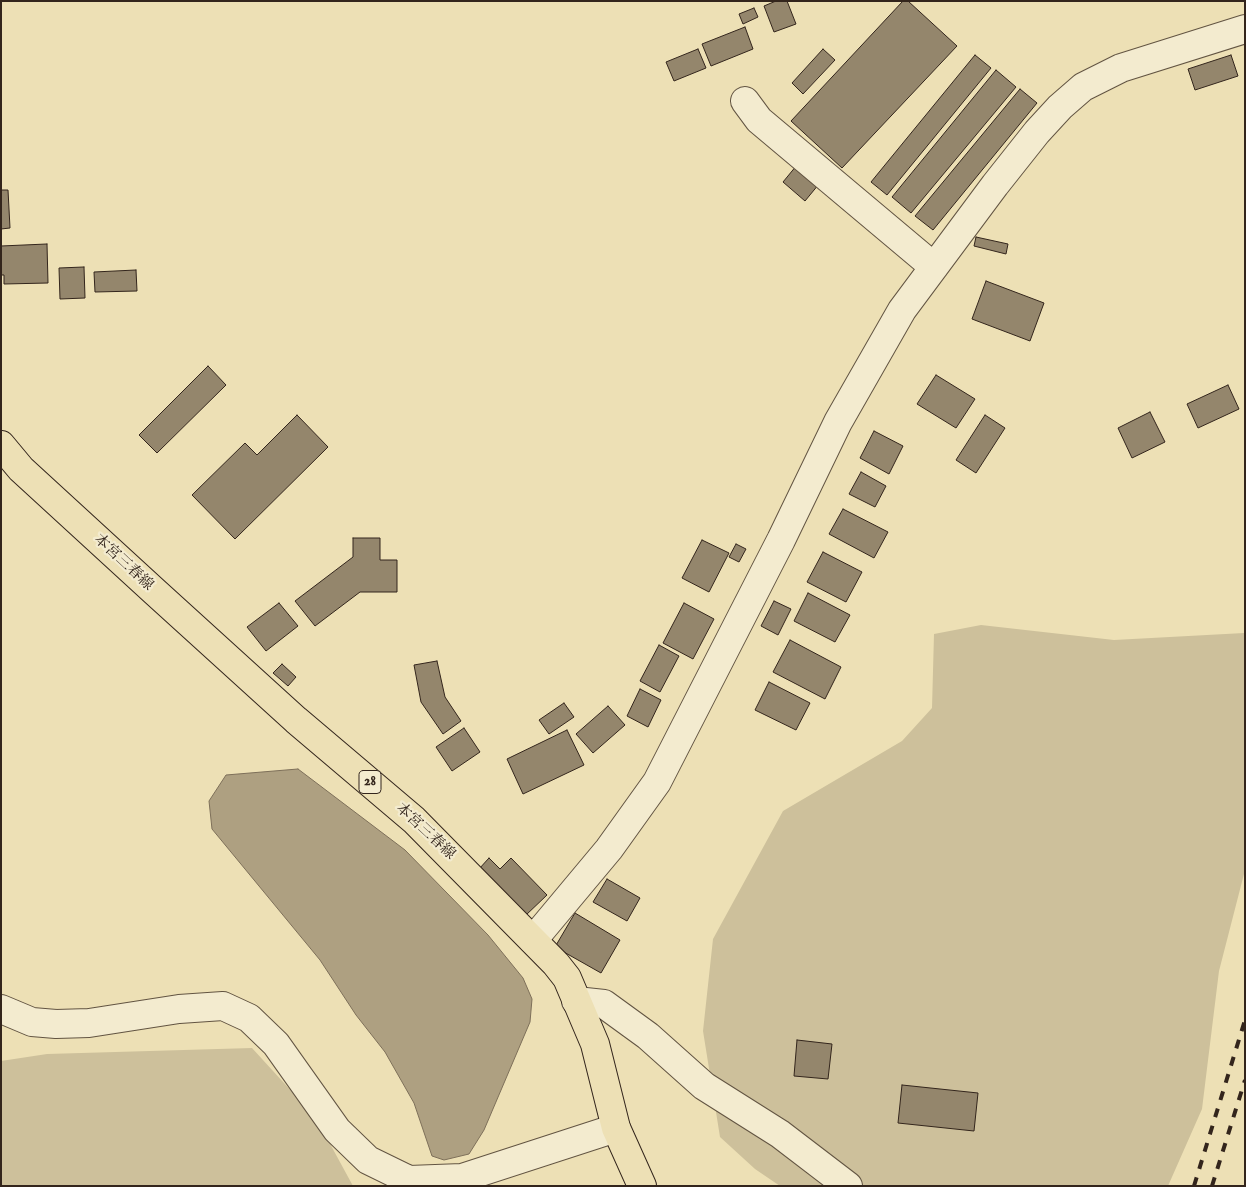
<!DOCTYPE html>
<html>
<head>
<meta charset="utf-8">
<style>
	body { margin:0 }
	#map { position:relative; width:1246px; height:1187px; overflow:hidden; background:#ede0b5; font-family:"IM FELL English",serif }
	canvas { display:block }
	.frame { position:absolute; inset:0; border:2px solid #33251c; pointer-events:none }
</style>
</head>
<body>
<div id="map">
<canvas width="1246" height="1187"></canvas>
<div class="frame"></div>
</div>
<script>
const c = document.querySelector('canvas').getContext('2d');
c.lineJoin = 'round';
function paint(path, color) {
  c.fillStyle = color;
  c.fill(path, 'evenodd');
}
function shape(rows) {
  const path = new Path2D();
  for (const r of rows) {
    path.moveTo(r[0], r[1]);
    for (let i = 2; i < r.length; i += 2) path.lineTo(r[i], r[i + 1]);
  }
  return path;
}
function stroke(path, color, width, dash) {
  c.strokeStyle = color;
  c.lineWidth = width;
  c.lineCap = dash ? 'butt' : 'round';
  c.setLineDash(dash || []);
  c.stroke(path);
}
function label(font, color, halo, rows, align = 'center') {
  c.font = font + ' "IM FELL English","Noto Serif JP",serif';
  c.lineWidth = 4.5;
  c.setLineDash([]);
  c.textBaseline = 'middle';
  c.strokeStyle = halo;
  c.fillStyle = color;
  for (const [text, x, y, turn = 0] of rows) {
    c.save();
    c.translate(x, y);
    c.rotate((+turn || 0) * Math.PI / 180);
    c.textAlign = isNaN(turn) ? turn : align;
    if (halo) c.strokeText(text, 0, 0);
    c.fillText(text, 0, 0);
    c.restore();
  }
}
const green = shape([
	[981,625,1114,640,1244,633,1245,870,1219,971,1202,1109,1168,1186,780,1186,755,1169,720,1137,703,1031,713,939,783,811,902,741,932,708,934,634],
	[252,1048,316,1118,353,1186,1,1186,1,1061,47,1054]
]);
const water = shape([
	[298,769,405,850,488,935,523,978,532,999,530,1022,484,1130,469,1154,444,1160,432,1156,414,1103,385,1052,356,1015,320,960,212,829,209,801,226,775,298,769]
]);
const building = shape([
	[776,1,787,1,796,24,774,32,764,6,776,1],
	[903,1,908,1,957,46,842,168,791,121,903,1],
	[754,8,758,17,743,24,739,14,754,8],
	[745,27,753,49,711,66,702,44,745,27],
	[698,49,706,68,674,81,666,62,698,49],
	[823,49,835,60,803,94,792,83,823,49],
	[975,55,991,68,887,195,871,182,975,55],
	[1231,55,1238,76,1195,90,1188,69,1231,55],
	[996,70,1016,87,911,213,892,197,996,70],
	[1020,89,1037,103,933,230,915,216,1020,89],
	[797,165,819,184,805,201,783,182,797,165],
	[1,190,8,190,10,228,1,229,1,190],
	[976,237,1008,244,1006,254,974,246,976,237],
	[47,244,48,283,4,284,4,275,1,275,1,246,47,244],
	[84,267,85,298,60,299,59,268,84,267],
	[136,270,137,291,95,292,94,272,136,270],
	[986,281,1044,303,1030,341,972,319,986,281],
	[208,366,226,385,157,453,139,435,208,366],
	[936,375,975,399,956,428,917,404,936,375],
	[1228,385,1239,409,1198,428,1187,404,1228,385],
	[1150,412,1165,442,1132,458,1118,428,1150,412],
	[297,415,328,447,235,539,192,495,245,443,257,455,297,415],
	[985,415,1005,428,976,473,956,460,985,415],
	[874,431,903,446,889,474,860,458,874,431],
	[861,472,886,486,875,507,849,494,861,472],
	[843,509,888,532,874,558,829,534,843,509],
	[353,538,380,538,380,560,397,560,397,592,360,592,315,626,295,601,353,557,353,538],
	[702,540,729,553,709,592,682,578,702,540],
	[736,544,746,549,739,562,729,557,736,544],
	[823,552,862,572,846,602,807,582,823,552],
	[808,593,850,615,835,642,794,621,808,593],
	[774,601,791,609,778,635,761,626,774,601],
	[279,603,298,626,266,651,247,627,279,603],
	[684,603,714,619,693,659,663,643,684,603],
	[790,640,841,667,825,699,773,672,790,640],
	[659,645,679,656,660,692,640,681,659,645],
	[437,661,445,697,461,721,443,734,421,702,414,665,437,661],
	[282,664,296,677,288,686,273,673,282,664],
	[769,682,810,703,796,730,755,710,769,682],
	[640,689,661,700,648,727,627,716,640,689],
	[564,703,574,717,549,734,539,720,564,703],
	[608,706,625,725,593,753,576,734,608,706],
	[464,728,480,752,452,771,436,747,464,728],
	[567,730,584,765,523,794,507,759,567,730],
	[489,858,500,869,511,858,547,895,525,916,479,869,489,858],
	[607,879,640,898,627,921,593,902,607,879],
	[575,913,620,940,601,973,555,947,575,913],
	[797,1040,832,1044,828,1079,794,1076,797,1040],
	[902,1085,978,1093,974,1131,898,1123,902,1085]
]);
const minor = shape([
	[745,101,759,120,934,267],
	[533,940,609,849,657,782,781,540,838,422,902,310,995,185,1037,132,1060,107,1083,87,1121,68,1245,29],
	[576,1001,604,1004,648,1036,704,1086,780,1134,848,1186],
	[1,1009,32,1022,56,1024,89,1023,179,1009,223,1006,249,1018,276,1044,337,1130,368,1160,409,1180,462,1178,616,1128]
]);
const major = shape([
	[1,445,21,469,154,591,296,720,414,820,556,964,567,978,595,1044,616,1128,642,1186]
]);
const rail = shape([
	[1194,1186,1245,1020],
	[1212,1186,1245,1080]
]);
const shields = [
	[370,782,22]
];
const shieldNames = [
	["28",370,782]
];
const streetNames = [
	["本宮三春線",123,563,43],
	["本宮三春線",425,832,43]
];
paint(green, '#cdc09b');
paint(water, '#aea081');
stroke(water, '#7d6f59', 1);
paint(building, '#94866c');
stroke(building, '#33251c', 1);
stroke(minor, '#625442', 30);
stroke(major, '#33251c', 30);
stroke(minor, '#f3ebcf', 28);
stroke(major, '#ede0b5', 28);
stroke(rail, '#33251c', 4, [9, 9]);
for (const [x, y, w] of shields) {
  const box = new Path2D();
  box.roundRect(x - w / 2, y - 11.5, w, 23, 4);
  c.fillStyle = '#f3ebcf';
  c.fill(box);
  stroke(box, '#33251c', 1);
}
label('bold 14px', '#33251c', null, shieldNames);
label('15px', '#33251c', '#f3ebcf', streetNames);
</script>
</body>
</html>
